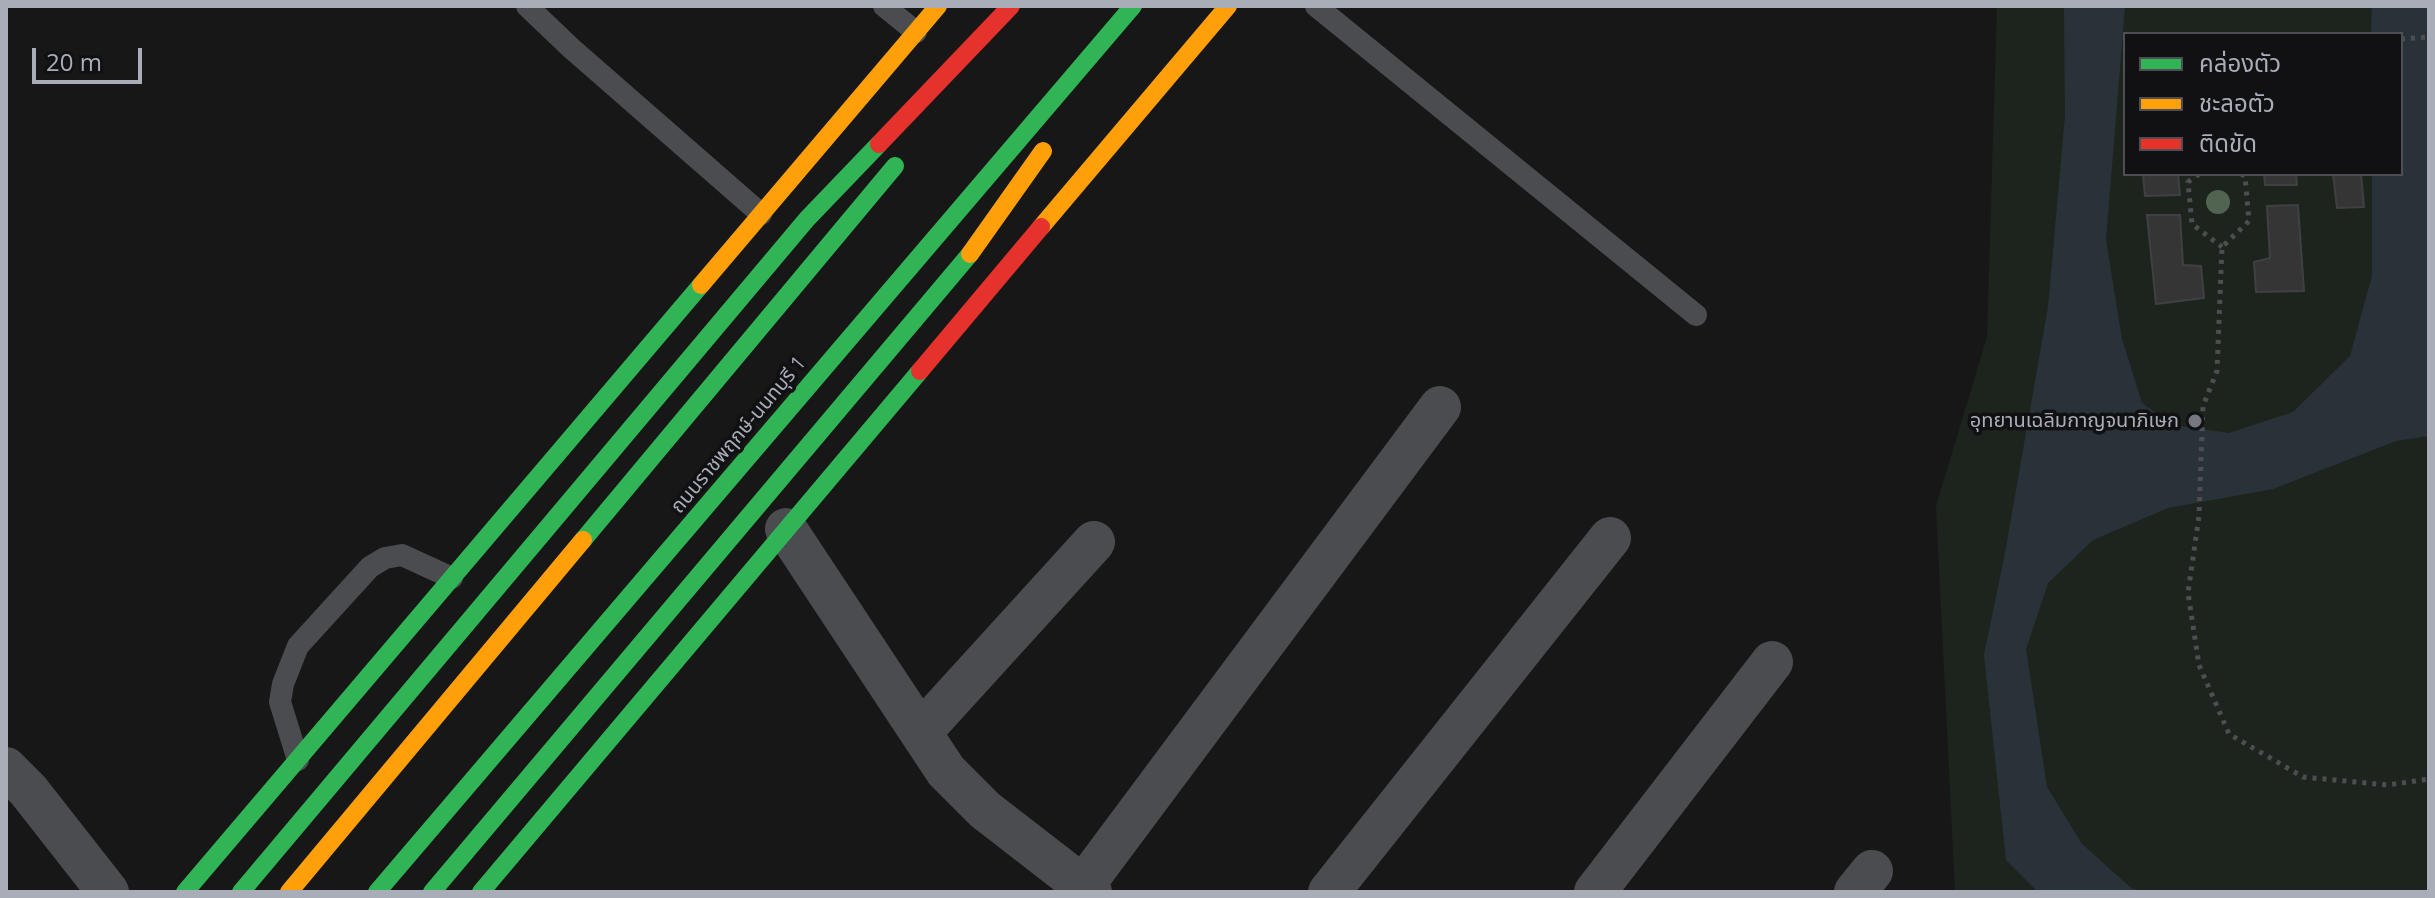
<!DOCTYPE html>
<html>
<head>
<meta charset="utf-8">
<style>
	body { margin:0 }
	#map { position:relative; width:2435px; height:898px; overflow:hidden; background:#171717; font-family:"Open Sans","Noto Sans Thai",sans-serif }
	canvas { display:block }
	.frame { position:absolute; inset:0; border:8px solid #a8adb8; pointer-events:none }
	.legend { position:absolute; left:2123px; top:32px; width:280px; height:144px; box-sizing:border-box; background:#111113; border:2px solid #4d4f55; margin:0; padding:10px 14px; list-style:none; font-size:24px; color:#a8adb8 }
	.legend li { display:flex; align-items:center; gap:16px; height:40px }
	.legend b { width:40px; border:2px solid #4d4f55 }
	.scale { position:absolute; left:32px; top:48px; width:110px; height:36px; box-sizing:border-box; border:4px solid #a8adb8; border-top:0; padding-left:10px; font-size:24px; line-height:28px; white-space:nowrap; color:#a8adb8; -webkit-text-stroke:6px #111113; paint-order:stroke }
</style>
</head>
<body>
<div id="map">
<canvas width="2435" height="898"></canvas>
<div class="frame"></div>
<ul class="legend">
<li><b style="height:10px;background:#30b455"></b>คล่องตัว</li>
<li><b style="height:10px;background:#ff9f0a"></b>ชะลอตัว</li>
<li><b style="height:10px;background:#e5322d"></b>ติดขัด</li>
</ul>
<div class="scale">20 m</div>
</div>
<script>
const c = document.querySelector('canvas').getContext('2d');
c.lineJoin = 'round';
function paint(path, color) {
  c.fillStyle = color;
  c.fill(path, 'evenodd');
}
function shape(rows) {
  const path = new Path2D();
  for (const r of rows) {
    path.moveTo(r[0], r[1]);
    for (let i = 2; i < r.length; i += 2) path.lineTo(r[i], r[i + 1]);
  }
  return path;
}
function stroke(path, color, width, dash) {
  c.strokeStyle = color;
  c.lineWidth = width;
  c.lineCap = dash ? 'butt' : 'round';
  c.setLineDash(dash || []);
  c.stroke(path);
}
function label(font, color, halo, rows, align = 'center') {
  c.font = font + ' "Open Sans","Noto Sans Thai",sans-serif';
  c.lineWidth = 7;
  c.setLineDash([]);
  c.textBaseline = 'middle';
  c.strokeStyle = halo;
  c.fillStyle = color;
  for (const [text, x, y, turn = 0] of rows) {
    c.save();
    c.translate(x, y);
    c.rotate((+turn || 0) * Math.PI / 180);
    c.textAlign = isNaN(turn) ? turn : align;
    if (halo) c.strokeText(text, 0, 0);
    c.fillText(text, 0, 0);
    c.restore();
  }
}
const green = shape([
	[1997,6,2429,6,2429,892,1955,892,1936,506,1987,337],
	[2125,34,2401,34,2401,174,2125,174]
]);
const water = shape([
	[2064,6,2125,6,2106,240,2122,339,2142,403,2173,425,2229,433,2293,412,2350,356,2372,276,2372,174,2401,174,2401,34,2371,34,2372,6,2429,6,2429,436,2396,441,2273,489,2168,508,2093,540,2048,583,2026,649,2047,787,2082,844,2131,888,2145,892,2038,892,2006,860,1984,655,2005,553,2048,307,2065,116]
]);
const building = shape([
	[2143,174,2178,174,2180,195,2145,196,2143,174],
	[2264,174,2296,174,2297,185,2265,185,2264,174],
	[2333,174,2361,174,2364,207,2337,208,2333,174],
	[2298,205,2304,291,2256,292,2254,262,2270,258,2267,206,2298,205],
	[2147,215,2180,215,2183,265,2201,266,2204,298,2156,304,2147,215]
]);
const path = shape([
	[2401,39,2429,37],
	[2199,174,2188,182,2192,224,2222,247],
	[2241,174,2245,176,2249,221,2222,247,2217,371,2203,406,2199,516,2188,593,2199,665,2229,734,2303,777,2388,785,2429,779]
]);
const lane = shape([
	[527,6,571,48,761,214],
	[884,6,916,32],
	[1316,6,1696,315],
	[298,760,280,702,283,684,298,646,370,567,385,558,402,555,452,578]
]);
const street = shape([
	[786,529,946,771,985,810,1091,892],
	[921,732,1094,542],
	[6,768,28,790,108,892],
	[1083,886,1440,407],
	[1329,892,1610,538],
	[1595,892,1772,662],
	[1855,892,1872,871]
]);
const fast = shape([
	[583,540,895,166],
	[185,892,701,285],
	[241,892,807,219,879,144],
	[377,892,1133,6],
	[432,892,970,254],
	[481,892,920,371]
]);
const slow = shape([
	[1041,227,1228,6],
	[970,254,1043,151],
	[701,285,938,6],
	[289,892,583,540]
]);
const jam = shape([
	[879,144,1011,6],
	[920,371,1041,227]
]);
const trees = [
	[2218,202]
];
const markers = [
	[2195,421,8,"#757880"]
];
const poiNames = [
	["อุทยานเฉลิมกาญจนาภิเษก",2179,421]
];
const streetNames = [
	["ถนนราชพฤกษ์-นนทบุรี 1",739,435,-50]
];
paint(green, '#1d241e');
paint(water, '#2a3239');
paint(building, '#353536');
stroke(building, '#3f4043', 2);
stroke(path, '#4d4e52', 5, [4, 6]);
stroke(lane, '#4b4c50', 22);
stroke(street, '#4b4c50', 42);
stroke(fast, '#30b455', 18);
stroke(slow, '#ff9f0a', 18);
stroke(jam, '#e5322d', 18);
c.fillStyle = '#506451';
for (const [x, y] of trees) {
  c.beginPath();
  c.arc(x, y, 12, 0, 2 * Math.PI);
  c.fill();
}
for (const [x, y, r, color] of markers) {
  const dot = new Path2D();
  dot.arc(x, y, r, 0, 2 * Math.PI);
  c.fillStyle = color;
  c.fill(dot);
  stroke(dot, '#111113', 3);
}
label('20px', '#a8adb8', '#111113', poiNames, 'right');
label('20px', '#a8adb8', '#111113', streetNames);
</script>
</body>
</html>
